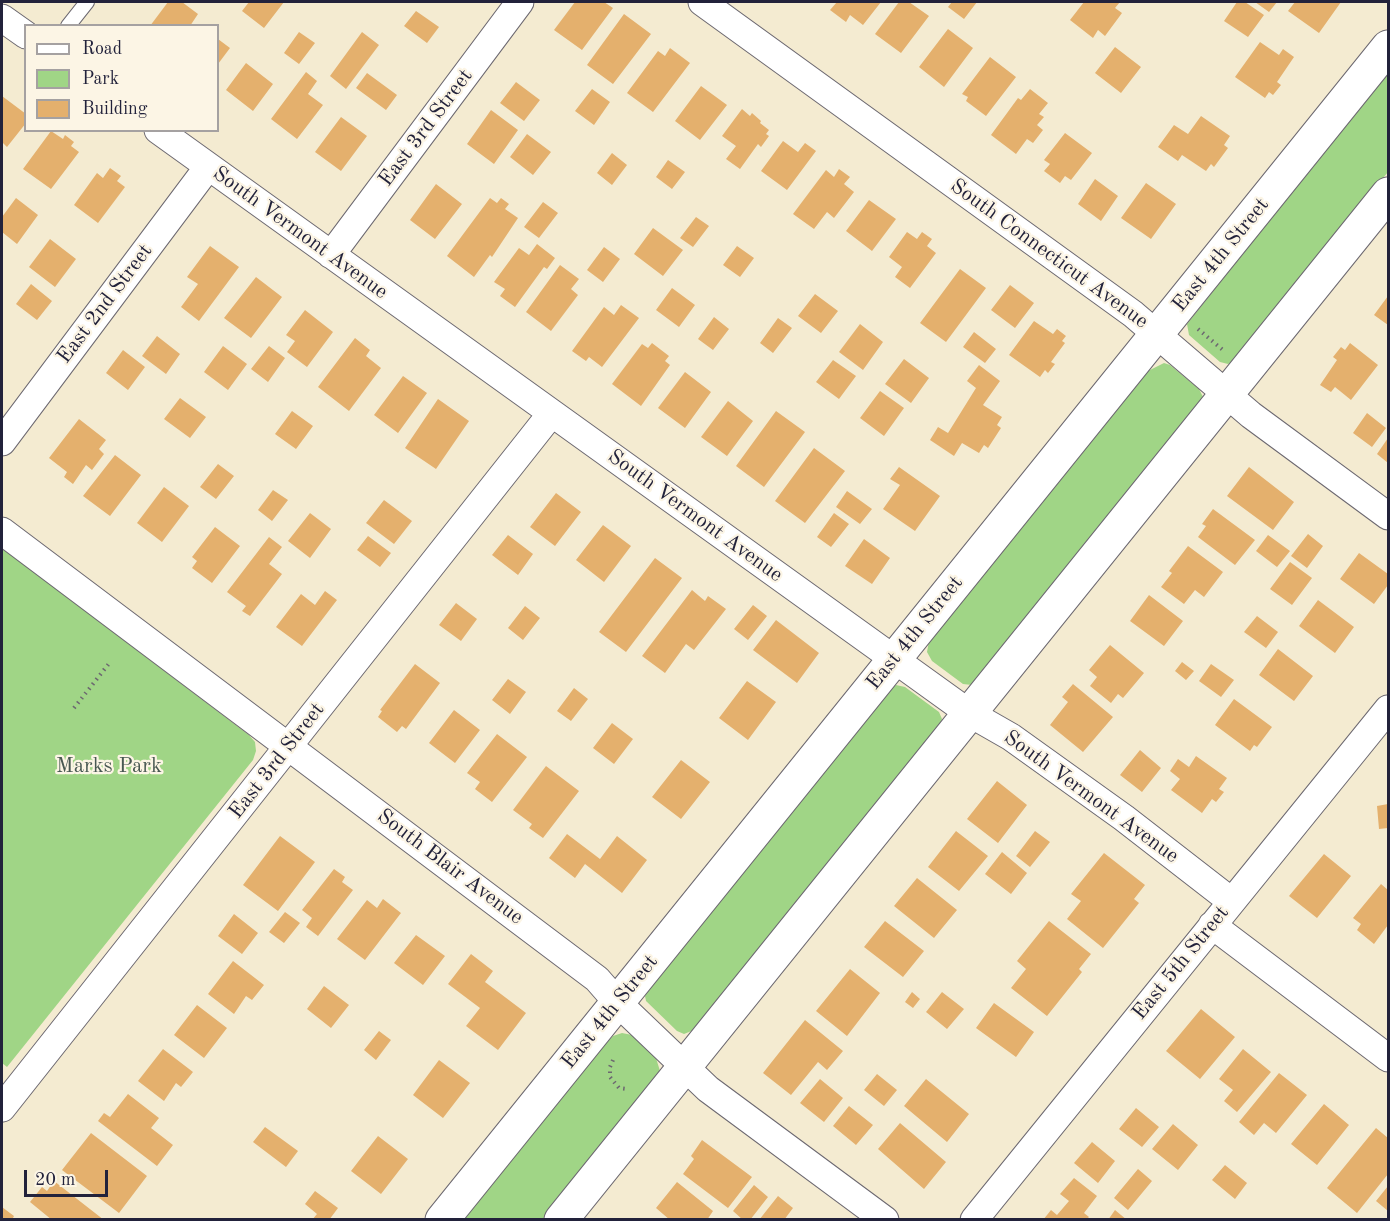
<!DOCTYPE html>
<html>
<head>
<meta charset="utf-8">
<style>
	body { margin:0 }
	#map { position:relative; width:1390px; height:1221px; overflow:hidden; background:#f4ebd1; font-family:"Old Standard TT",serif }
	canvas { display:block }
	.frame { position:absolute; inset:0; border:3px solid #22223b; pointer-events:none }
	.legend { position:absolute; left:24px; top:24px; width:195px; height:108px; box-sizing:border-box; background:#fcf5e5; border:2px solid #a5a1a1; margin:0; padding:8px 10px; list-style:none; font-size:18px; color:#22223b }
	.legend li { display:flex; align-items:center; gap:12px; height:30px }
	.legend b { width:30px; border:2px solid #a5a1a1 }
	.scale { position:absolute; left:24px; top:1170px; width:84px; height:27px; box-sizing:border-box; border:3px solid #22223b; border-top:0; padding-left:8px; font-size:18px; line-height:21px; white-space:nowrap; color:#22223b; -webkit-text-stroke:4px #fcf5e5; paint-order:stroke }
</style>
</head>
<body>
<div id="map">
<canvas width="1390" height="1221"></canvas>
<div class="frame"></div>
<ul class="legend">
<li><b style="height:8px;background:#fff"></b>Road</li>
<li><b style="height:16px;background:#a0d586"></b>Park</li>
<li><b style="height:16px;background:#e4b06d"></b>Building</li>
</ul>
<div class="scale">20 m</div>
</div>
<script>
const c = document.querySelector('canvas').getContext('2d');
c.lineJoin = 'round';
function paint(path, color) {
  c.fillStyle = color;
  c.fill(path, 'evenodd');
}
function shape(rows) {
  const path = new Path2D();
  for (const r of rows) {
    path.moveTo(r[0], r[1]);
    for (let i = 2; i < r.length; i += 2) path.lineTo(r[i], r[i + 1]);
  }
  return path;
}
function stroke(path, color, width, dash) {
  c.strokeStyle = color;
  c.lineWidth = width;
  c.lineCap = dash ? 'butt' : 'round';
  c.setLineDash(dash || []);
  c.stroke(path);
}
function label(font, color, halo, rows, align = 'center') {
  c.font = font + ' "Old Standard TT",serif';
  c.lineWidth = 4.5;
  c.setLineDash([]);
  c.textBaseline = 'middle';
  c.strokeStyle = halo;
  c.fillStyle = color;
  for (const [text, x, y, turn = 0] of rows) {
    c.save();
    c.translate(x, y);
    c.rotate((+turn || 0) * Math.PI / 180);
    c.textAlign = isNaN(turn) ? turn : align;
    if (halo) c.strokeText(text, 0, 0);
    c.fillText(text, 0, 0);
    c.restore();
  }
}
const green = shape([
	[1388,71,1388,172,1235,361,1228,364,1220,362,1189,335,1187,324],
	[1164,363,1170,365,1199,389,1203,397,1199,406,972,685,963,684,932,661,927,652,929,641,1146,372],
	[2,548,249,735,255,742,256,751,253,760,7,1067,2,1063],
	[896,685,905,687,939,712,942,719,940,728,694,1030,684,1034,677,1031,646,1001,645,996,648,989,889,690],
	[622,1033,632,1035,656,1058,660,1071,656,1082,544,1219,463,1220,607,1042,613,1036]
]);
const building = shape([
	[168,2,182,2,198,14,190,26,150,26],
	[249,2,284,2,264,28,242,11],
	[575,2,604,2,613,8,582,50,554,30],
	[837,2,881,2,863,25,850,15,846,22,830,10],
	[899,2,909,2,929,16,901,53,875,34],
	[952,2,977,2,964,19,948,7],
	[1084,2,1120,2,1115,8,1122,13,1105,36,1098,30,1093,38,1070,20],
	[1237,2,1245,2,1264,15,1248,37,1224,21],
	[1255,2,1277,2,1269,12],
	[1295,2,1341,2,1319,33,1288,11],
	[416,11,439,27,427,43,404,26],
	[624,14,651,34,613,84,587,65],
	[948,29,973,48,944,87,919,67],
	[299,32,315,43,299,64,284,53],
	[362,32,379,45,346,89,330,76],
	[218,39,230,48,218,64],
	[1260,42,1279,55,1283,49,1294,57,1277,82,1281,85,1273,95,1269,92,1265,98,1235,77],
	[1115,47,1141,67,1121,93,1095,73],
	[670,48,690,63,653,112,627,93,658,51,665,56],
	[990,57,1016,77,986,116,966,101,968,97,962,94],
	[246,63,273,84,253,111,226,90],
	[306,72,317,81,308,94,323,105,297,139,271,119],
	[367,73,397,95,386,110,356,88],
	[516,82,540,100,524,121,500,103],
	[701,86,727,105,700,140,675,121],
	[592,89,610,102,594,125,575,111],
	[1030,89,1048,103,1039,114,1044,117,1037,125,1043,130,1033,143,1027,139,1016,154,991,135,1018,98,1021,100],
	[2,96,26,114,26,123,7,147,2,142],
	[742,109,750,116,752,113,761,121,760,123,769,130,766,134,769,136,761,147,758,144,740,169,726,159,736,146,722,136],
	[491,110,518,130,494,164,467,144],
	[1201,116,1230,136,1224,145,1228,148,1214,167,1211,164,1206,171,1182,155,1178,161,1158,147,1174,125,1188,134],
	[341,117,367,136,341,171,315,152],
	[51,131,63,139,65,135,74,142,71,146,79,152,51,189,23,169],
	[1065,133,1092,153,1071,180,1065,176,1060,183,1044,171,1050,164,1044,160],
	[527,134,551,152,533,175,510,157],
	[783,141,798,152,805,143,816,151,787,190,761,171],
	[612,153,627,165,612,185,597,173],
	[668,160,685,172,672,189,656,177],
	[110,168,121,176,117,181,125,187,98,223,74,205,97,173,103,178],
	[839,169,850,177,844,184,854,192,834,218,827,212,814,229,793,214,826,170,834,177],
	[1095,179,1118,196,1101,221,1078,204],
	[1146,183,1176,204,1151,239,1121,218],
	[436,184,462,204,435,239,410,220],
	[16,198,38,215,17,244,2,232,2,217],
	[490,198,497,203,501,198,509,204,505,209,518,218,492,257,490,255,474,277,447,256],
	[869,200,896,219,872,251,846,231],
	[543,202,558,213,539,238,524,227],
	[696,217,709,226,693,247,680,238],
	[653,228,683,250,663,276,634,254],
	[907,232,917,239,922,232,932,239,927,246,936,253,910,288,895,277,902,267,889,257],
	[50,239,76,259,55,287,29,267],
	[537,244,555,258,547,269,544,267,515,307,500,296,505,289,494,282,519,248,529,255],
	[210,246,239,267,199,321,181,307,198,284,187,277],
	[737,246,754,258,740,277,723,265],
	[604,247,620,259,603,282,587,270],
	[560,265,579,279,571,289,578,295,551,331,526,312],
	[960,269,986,288,946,342,920,323],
	[256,277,282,297,251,338,224,318],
	[31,284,52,301,37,320,16,304],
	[1010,285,1034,303,1015,328,991,310],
	[672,288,695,305,679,327,656,310],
	[815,294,838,311,821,333,798,316],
	[1388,296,1388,325,1374,315],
	[621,305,639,318,602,367,589,357,586,361,572,351,604,307,614,315],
	[305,310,333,332,307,367,287,352,295,341,286,335],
	[714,317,729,329,713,350,698,339],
	[778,318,792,328,773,353,760,343],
	[1034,321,1053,334,1057,329,1066,336,1062,341,1065,343,1051,362,1055,364,1048,373,1045,370,1040,377,1009,355],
	[860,324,883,342,863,370,839,352],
	[974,332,996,349,985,363,963,347],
	[157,336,180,354,166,374,142,356],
	[355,338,370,350,366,356,381,368,349,411,318,387],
	[652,343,669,356,665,361,670,365,641,406,612,384,642,344,648,348],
	[1350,343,1378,365,1351,400,1335,387,1331,392,1320,385,1337,360,1333,357,1341,347,1345,350],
	[223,346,247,364,228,390,204,372],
	[269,346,285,358,268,382,251,369],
	[123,350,145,367,128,390,106,373],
	[904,359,929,378,911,403,885,384],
	[833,360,856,376,839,399,816,382],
	[979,365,1000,381,983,405,1002,417,997,425,1001,428,988,448,984,445,979,453,962,443,954,456,930,440,938,427,948,433,976,388,967,381],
	[685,372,711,392,685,428,658,408],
	[403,376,427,393,398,433,374,415],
	[880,391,904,408,884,436,860,418],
	[180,398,206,417,190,438,164,419],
	[438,399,469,421,436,469,405,448],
	[728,401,753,421,727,456,701,437],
	[292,411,313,426,296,449,275,434],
	[776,411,805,432,764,487,736,466],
	[1367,413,1386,428,1372,447,1353,433],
	[79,419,106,440,99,449,104,454,92,470,86,465,73,484,64,477,67,472,49,458],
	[1388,438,1388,463,1377,454],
	[814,448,845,471,805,523,775,501],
	[115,455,141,475,110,516,83,496],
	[218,464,234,476,216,499,200,487],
	[899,467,940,496,915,531,883,509,900,485,890,479],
	[1249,467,1294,502,1273,530,1227,496],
	[164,487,189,506,162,542,137,523],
	[273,490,288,500,272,521,258,510],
	[847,491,872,509,860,524,836,507],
	[556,493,581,512,555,546,530,527],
	[384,500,412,521,394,544,366,523],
	[1213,509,1255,540,1235,565,1198,537,1206,526,1202,524],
	[310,513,331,529,310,558,288,541],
	[834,513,849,524,831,547,817,537],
	[603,525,631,546,604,582,576,560],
	[215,527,240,546,212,583,192,568,197,561,192,557],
	[1308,534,1323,546,1307,568,1291,556],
	[508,535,533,554,518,575,492,555],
	[1268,535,1290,551,1277,567,1256,551],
	[368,536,391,553,380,567,357,550],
	[269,537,282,547,269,564,282,574,250,616,242,611,246,606,227,592],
	[864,539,890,558,872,584,845,566],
	[1188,546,1223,572,1204,597,1195,590,1184,604,1161,587,1172,573,1169,571],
	[1359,553,1388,574,1388,585,1374,604,1340,579],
	[655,558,682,578,626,652,599,632],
	[1290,562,1312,578,1292,605,1270,589],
	[692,590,705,601,708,596,726,609,694,650,686,644,665,673,642,656],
	[325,591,337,600,302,646,276,627,301,594,315,605],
	[1149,595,1183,621,1164,646,1130,621],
	[1318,600,1354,627,1335,653,1299,626],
	[456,603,477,619,461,641,439,625],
	[753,605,767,616,748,640,734,629],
	[525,606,540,618,523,640,508,628],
	[1257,616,1278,632,1266,648,1244,632],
	[776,620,819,653,797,683,753,650],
	[1110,645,1144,673,1123,698,1118,694,1111,703,1090,686,1097,677,1089,670],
	[1278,649,1313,676,1294,701,1259,675],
	[1182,662,1194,671,1186,680,1175,671],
	[415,664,440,683,406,729,402,726,397,732,378,717,382,711,380,710],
	[1211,664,1234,680,1221,697,1199,681],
	[508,679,526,692,510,714,492,700],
	[747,681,776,702,748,740,719,718],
	[1073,684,1113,717,1083,752,1050,725,1068,702,1062,697],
	[574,688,588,699,571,721,557,711],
	[1234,699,1272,727,1257,747,1254,745,1250,751,1215,725],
	[454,710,480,730,455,763,429,743],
	[612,723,633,739,614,764,593,748],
	[497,734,527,757,492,802,475,789,480,782,467,773],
	[1140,750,1161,768,1142,792,1120,775],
	[1196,756,1227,778,1219,789,1224,792,1216,802,1212,799,1202,813,1171,790,1180,779,1170,771,1178,759,1189,767],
	[681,760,710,782,681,819,652,797],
	[546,766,579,791,543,838,529,828,532,824,513,810],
	[997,781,1027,805,998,843,967,819],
	[1388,804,1388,828,1379,829,1377,806],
	[956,831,988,856,959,891,928,867],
	[1035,831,1050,842,1030,867,1016,856],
	[567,834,600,859,617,836,647,860,622,893,585,864,575,878,549,858],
	[280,836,315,862,278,911,243,885],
	[1002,852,1027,873,1011,894,985,874],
	[1104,853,1145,885,1134,899,1139,903,1103,948,1067,919,1081,901,1071,894],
	[1324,854,1351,876,1317,918,1289,896],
	[334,869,345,877,342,882,353,890,318,936,306,927,312,918,302,910],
	[917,878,957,910,934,938,894,906],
	[1381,884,1388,890,1388,925,1374,944,1357,930,1361,924,1353,918],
	[383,899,401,913,365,960,337,939,367,900,377,908],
	[285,912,300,923,284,943,269,932],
	[234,914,258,933,242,954,218,936],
	[885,921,924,951,903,977,864,947],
	[1049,921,1091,954,1079,969,1082,972,1047,1016,1011,988,1026,969,1017,961],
	[416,935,445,956,423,985,394,963],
	[471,954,493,971,485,982,526,1013,498,1050,466,1026,480,1008,448,984],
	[233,961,264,985,252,1000,246,996,234,1014,208,994],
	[850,969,880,993,847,1036,816,1011],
	[324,986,349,1005,331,1028,307,1009],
	[912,992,920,999,913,1008,905,1002],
	[942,992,964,1009,947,1029,926,1012],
	[994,1003,1034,1032,1016,1057,976,1028],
	[197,1005,227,1028,204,1058,174,1035],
	[1201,1009,1235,1037,1200,1079,1166,1051],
	[805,1020,843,1051,827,1070,818,1062,791,1095,763,1073],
	[379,1031,391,1040,376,1060,364,1050],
	[163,1049,193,1072,181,1087,176,1083,164,1101,138,1081],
	[1243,1049,1271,1072,1237,1112,1224,1101,1233,1090,1219,1079],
	[439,1060,470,1083,443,1118,413,1095],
	[1279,1073,1307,1095,1276,1133,1264,1123,1254,1135,1239,1122],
	[877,1074,897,1090,884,1106,864,1090],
	[820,1079,843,1098,824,1122,800,1103],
	[926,1079,969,1114,947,1142,904,1106],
	[128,1094,159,1118,151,1128,173,1145,157,1166,98,1121,104,1113,110,1117],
	[1324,1104,1349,1125,1317,1165,1291,1144],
	[849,1106,873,1125,856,1145,833,1126],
	[1136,1108,1159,1127,1142,1147,1119,1129],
	[900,1123,946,1162,924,1189,878,1149],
	[1173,1124,1198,1145,1178,1170,1152,1149],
	[265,1127,298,1151,286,1167,253,1142],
	[1376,1128,1388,1138,1388,1174,1357,1213,1327,1188],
	[91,1133,147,1176,119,1213,62,1170],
	[378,1136,408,1159,381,1194,351,1171],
	[702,1140,752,1177,728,1208,683,1174,694,1159,691,1156],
	[1092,1142,1115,1161,1098,1183,1074,1163],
	[1225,1165,1247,1183,1235,1199,1212,1180],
	[1138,1169,1152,1181,1128,1210,1114,1198],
	[1074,1178,1097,1196,1084,1213,1089,1217,1086,1220,1043,1220,1051,1210,1057,1215,1069,1201,1060,1194],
	[54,1181,104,1220,52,1220,30,1202,42,1187,47,1191],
	[677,1182,713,1211,707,1220,670,1220,656,1208],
	[754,1185,768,1197,750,1220,743,1220,733,1211],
	[1388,1186,1388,1211,1376,1201],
	[315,1191,338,1208,329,1220,312,1220,317,1214,305,1204],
	[778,1196,793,1208,784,1220,759,1220],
	[2,1207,14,1216,12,1220,2,1220],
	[1115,1210,1127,1220,1108,1220]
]);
const path = shape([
	[1198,329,1224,351],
	[74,708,111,661],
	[613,1060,610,1067,610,1077,619,1088,627,1089]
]);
const lane = shape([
	[68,26,87,2]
]);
const street = shape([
	[702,2,1133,314,1251,415,1388,516],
	[2,18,26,35],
	[158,130,894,659,969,713,1011,737,1124,818,1231,901],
	[331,255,520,2],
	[2,442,208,167],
	[2,531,597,979,618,1003,708,1089,885,1220],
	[1212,925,1388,1058],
	[2,1108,551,414],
	[974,1220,1388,709]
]);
const secondary = shape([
	[442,1220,1388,47],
	[561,1220,1388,194]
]);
const streetNames = [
	["East 3rd Street",426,128,-53],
	["South Vermont Avenue",300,233,36],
	["South Connecticut Avenue",1049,254,36],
	["East 4th Street",1221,255,-51],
	["East 2nd Street",105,304,-53],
	["South Vermont Avenue",695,516,36],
	["East 4th Street",915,633,-51],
	["East 3rd Street",277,761,-52],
	["South Vermont Avenue",1091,797,36],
	["South Blair Avenue",450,867,37],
	["East 5th Street",1181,963,-51],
	["East 4th Street",610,1012,-51]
];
const parkNames = [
	["Marks Park",109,766]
];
paint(green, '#a0d586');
paint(building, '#e4b06d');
stroke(lane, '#6c6870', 16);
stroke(street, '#6c6870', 29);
stroke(secondary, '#6c6870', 35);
stroke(path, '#6c6870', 4, [1.5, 4.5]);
stroke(lane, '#fff', 14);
stroke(street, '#fff', 27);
stroke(secondary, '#fff', 33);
label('21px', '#22223b', '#fcf5e5', streetNames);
label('21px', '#485852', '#fcf5e5', parkNames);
</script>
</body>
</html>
